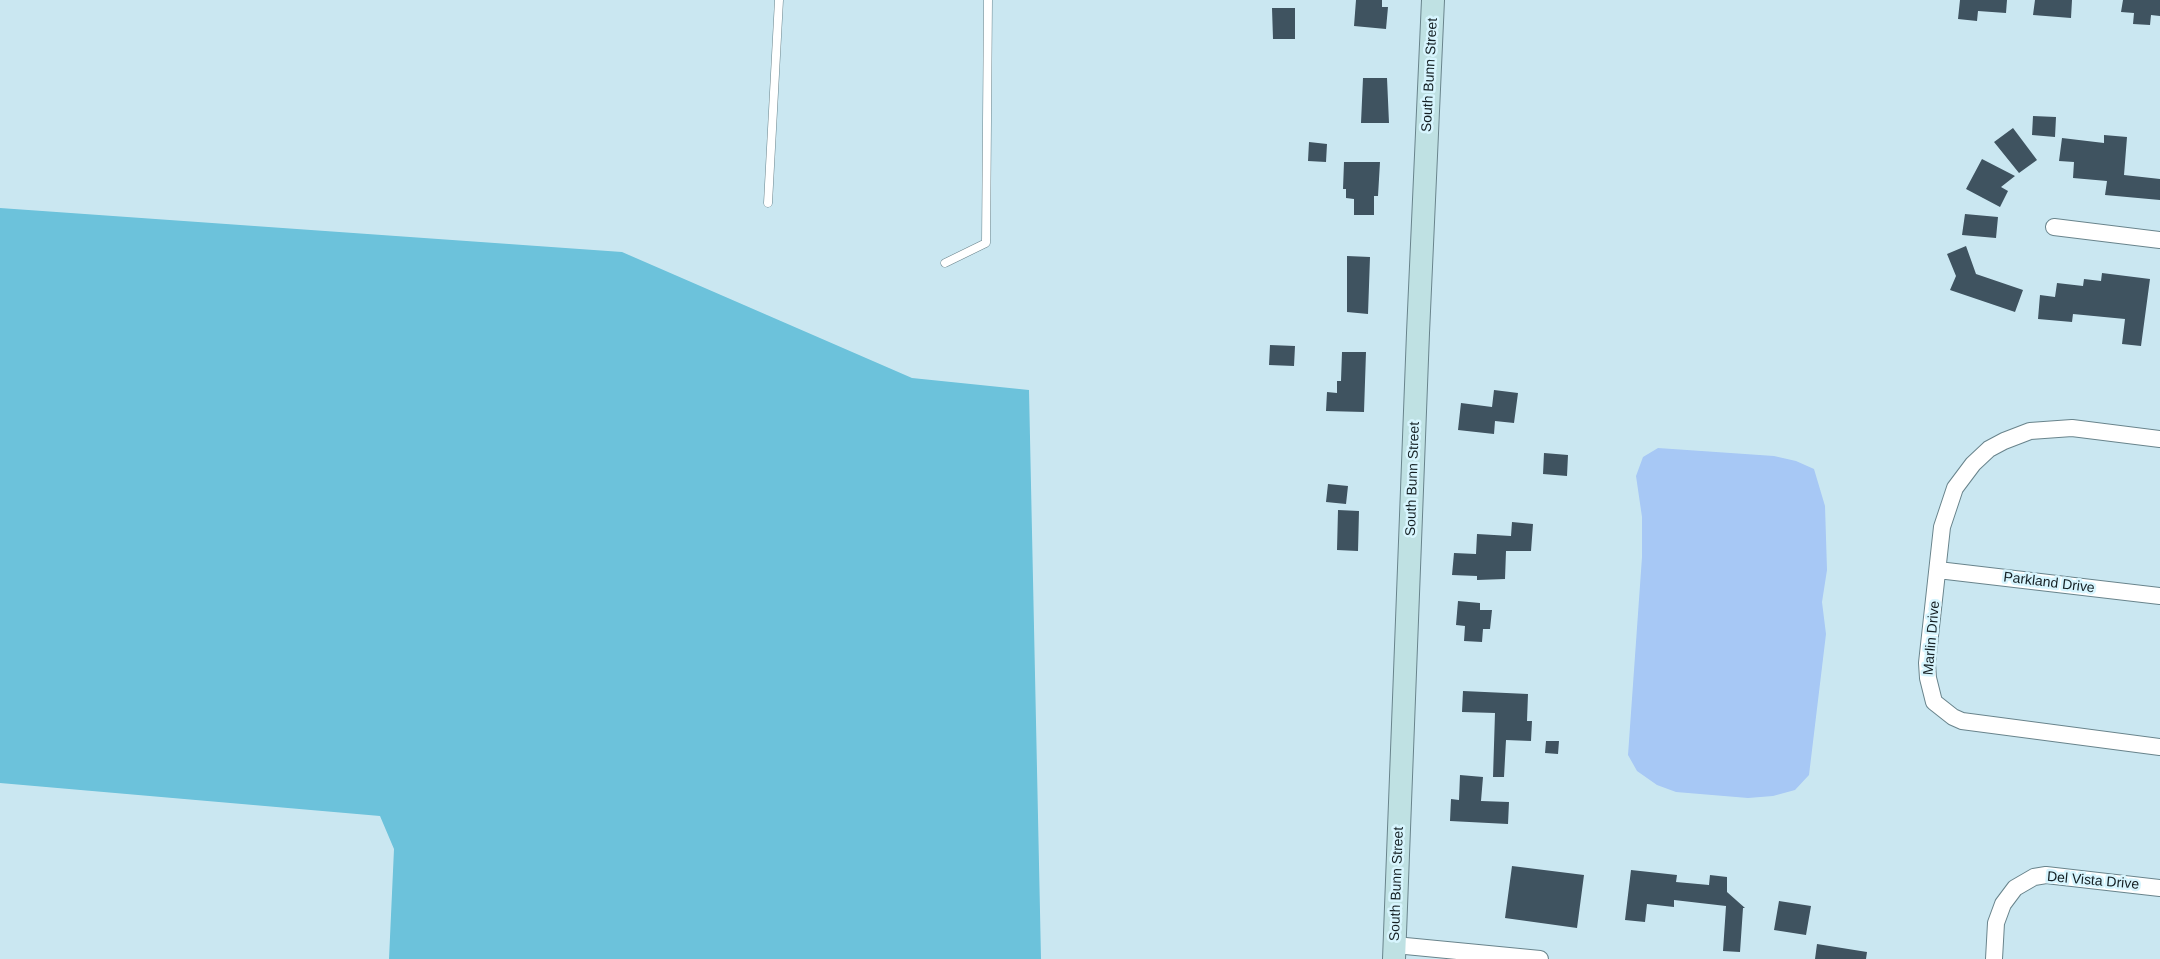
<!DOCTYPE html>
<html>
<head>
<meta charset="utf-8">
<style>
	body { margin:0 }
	canvas { display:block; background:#cae7f1 }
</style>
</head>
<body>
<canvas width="2160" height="959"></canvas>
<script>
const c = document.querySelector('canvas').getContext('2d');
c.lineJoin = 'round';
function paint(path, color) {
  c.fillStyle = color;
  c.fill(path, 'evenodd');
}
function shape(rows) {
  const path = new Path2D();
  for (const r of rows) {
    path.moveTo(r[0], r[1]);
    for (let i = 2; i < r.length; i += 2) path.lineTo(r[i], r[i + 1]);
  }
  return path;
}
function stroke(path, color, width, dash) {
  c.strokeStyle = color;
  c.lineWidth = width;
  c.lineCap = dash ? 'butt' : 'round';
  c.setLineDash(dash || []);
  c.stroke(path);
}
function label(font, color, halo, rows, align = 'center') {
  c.font = font + ' Arial,sans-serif';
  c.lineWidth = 5;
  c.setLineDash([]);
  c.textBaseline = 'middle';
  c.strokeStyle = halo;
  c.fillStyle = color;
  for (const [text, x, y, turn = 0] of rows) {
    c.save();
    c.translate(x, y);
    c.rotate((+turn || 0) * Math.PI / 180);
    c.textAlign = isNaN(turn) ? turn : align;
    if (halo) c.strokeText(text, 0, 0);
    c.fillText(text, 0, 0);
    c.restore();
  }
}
const forest = shape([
	[0,208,622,252,912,378,1029,390,1041,959,389,959,394,849,380,816,0,783]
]);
const water = shape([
	[1658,448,1774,456,1796,461,1814,469,1825,506,1827,570,1822,602,1826,634,1809,775,1795,790,1773,796,1748,798,1676,792,1657,785,1637,771,1628,755,1642,557,1642,517,1636,476,1643,457]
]);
const building = shape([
	[1356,0,1382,0,1382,7,1388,7,1386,29,1354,26],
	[1960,0,2007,0,2006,13,1978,11,1977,21,1958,19],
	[2035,0,2072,0,2071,18,2033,15],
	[2123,0,2160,0,2160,16,2151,15,2150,25,2133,24,2134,13,2121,12],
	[1272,8,1295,8,1295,39,1273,39],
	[1363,78,1387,78,1389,123,1361,123],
	[2033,116,2056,117,2055,137,2032,135],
	[2013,128,2037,160,2019,173,1994,142],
	[2104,135,2127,137,2124,175,2160,179,2160,200,2105,195,2107,181,2073,178,2074,162,2059,161,2062,138,2104,143],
	[1309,142,1327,144,1326,162,1308,161],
	[1982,159,2015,176,2001,187,2008,191,2000,207,1966,189],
	[1344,162,1380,162,1378,196,1374,196,1374,215,1354,215,1354,199,1346,198,1346,189,1343,189],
	[1965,214,1998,217,1996,238,1962,235],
	[1966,246,1976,274,2023,290,2015,312,1950,290,1956,276,1947,254],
	[1347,256,1370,257,1368,314,1347,312],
	[2102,273,2150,279,2141,346,2122,344,2125,319,2073,314,2072,322,2038,319,2040,295,2055,297,2057,283,2083,286,2084,279,2101,281],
	[1270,345,1295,346,1294,366,1269,365],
	[1342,352,1366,352,1364,412,1326,411,1327,392,1337,393,1337,381,1341,381],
	[1494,390,1518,393,1514,423,1495,421,1494,434,1458,430,1461,403,1492,407],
	[1544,453,1568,455,1567,476,1543,474],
	[1328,484,1348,486,1346,504,1326,502],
	[1338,510,1359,511,1358,551,1337,550],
	[1512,522,1533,524,1531,551,1506,551,1505,579,1477,580,1477,576,1452,575,1454,553,1476,554,1477,534,1511,536],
	[1458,601,1480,603,1480,610,1492,610,1490,629,1483,629,1482,642,1464,641,1465,626,1456,625],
	[1463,691,1528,694,1527,721,1532,721,1531,741,1506,740,1504,777,1493,777,1495,713,1462,712],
	[1546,741,1559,741,1558,754,1545,753],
	[1460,775,1483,777,1481,801,1509,802,1508,824,1450,821,1451,799,1459,800],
	[1512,866,1584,875,1577,928,1505,918],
	[1631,870,1677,875,1676,882,1709,885,1710,875,1727,877,1727,892,1745,908,1743,908,1740,952,1723,951,1726,906,1674,900,1674,907,1647,904,1645,922,1625,920],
	[1779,901,1811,906,1806,935,1774,930],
	[1817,944,1867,952,1866,959,1815,959]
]);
const lane = shape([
	[768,203,779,0],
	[945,263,986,243,988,0]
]);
const street = shape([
	[2054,227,2160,240],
	[2160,439,2072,428,2030,431,2004,441,1989,449,1973,464,1955,488,1942,527,1927,663,1928,678,1934,702,1953,717,1962,721,2160,747],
	[1938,570,2160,596],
	[1395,945,1540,959],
	[1994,959,1996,923,2003,904,2015,888,2034,877,2046,875,2160,888]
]);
const secondary = shape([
	[1394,959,1418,333,1433,0]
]);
const streetNames = [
	["South Bunn Street",1430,75,-87],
	["South Bunn Street",1413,479,-88],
	["Parkland Drive",2049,583,7],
	["Marlin Drive",1932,638,-85],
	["Del Vista Drive",2093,881,5],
	["South Bunn Street",1397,884,-88]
];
paint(forest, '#6cc2db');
paint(water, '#a7c8f5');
paint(building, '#3f5360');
stroke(lane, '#69848c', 9);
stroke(street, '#69848c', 18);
stroke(secondary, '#69848c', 24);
stroke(lane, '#fff', 8);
stroke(street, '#fff', 16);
stroke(secondary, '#bfe1e3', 22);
label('14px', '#152024', '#d7f5fe', streetNames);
</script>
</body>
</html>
